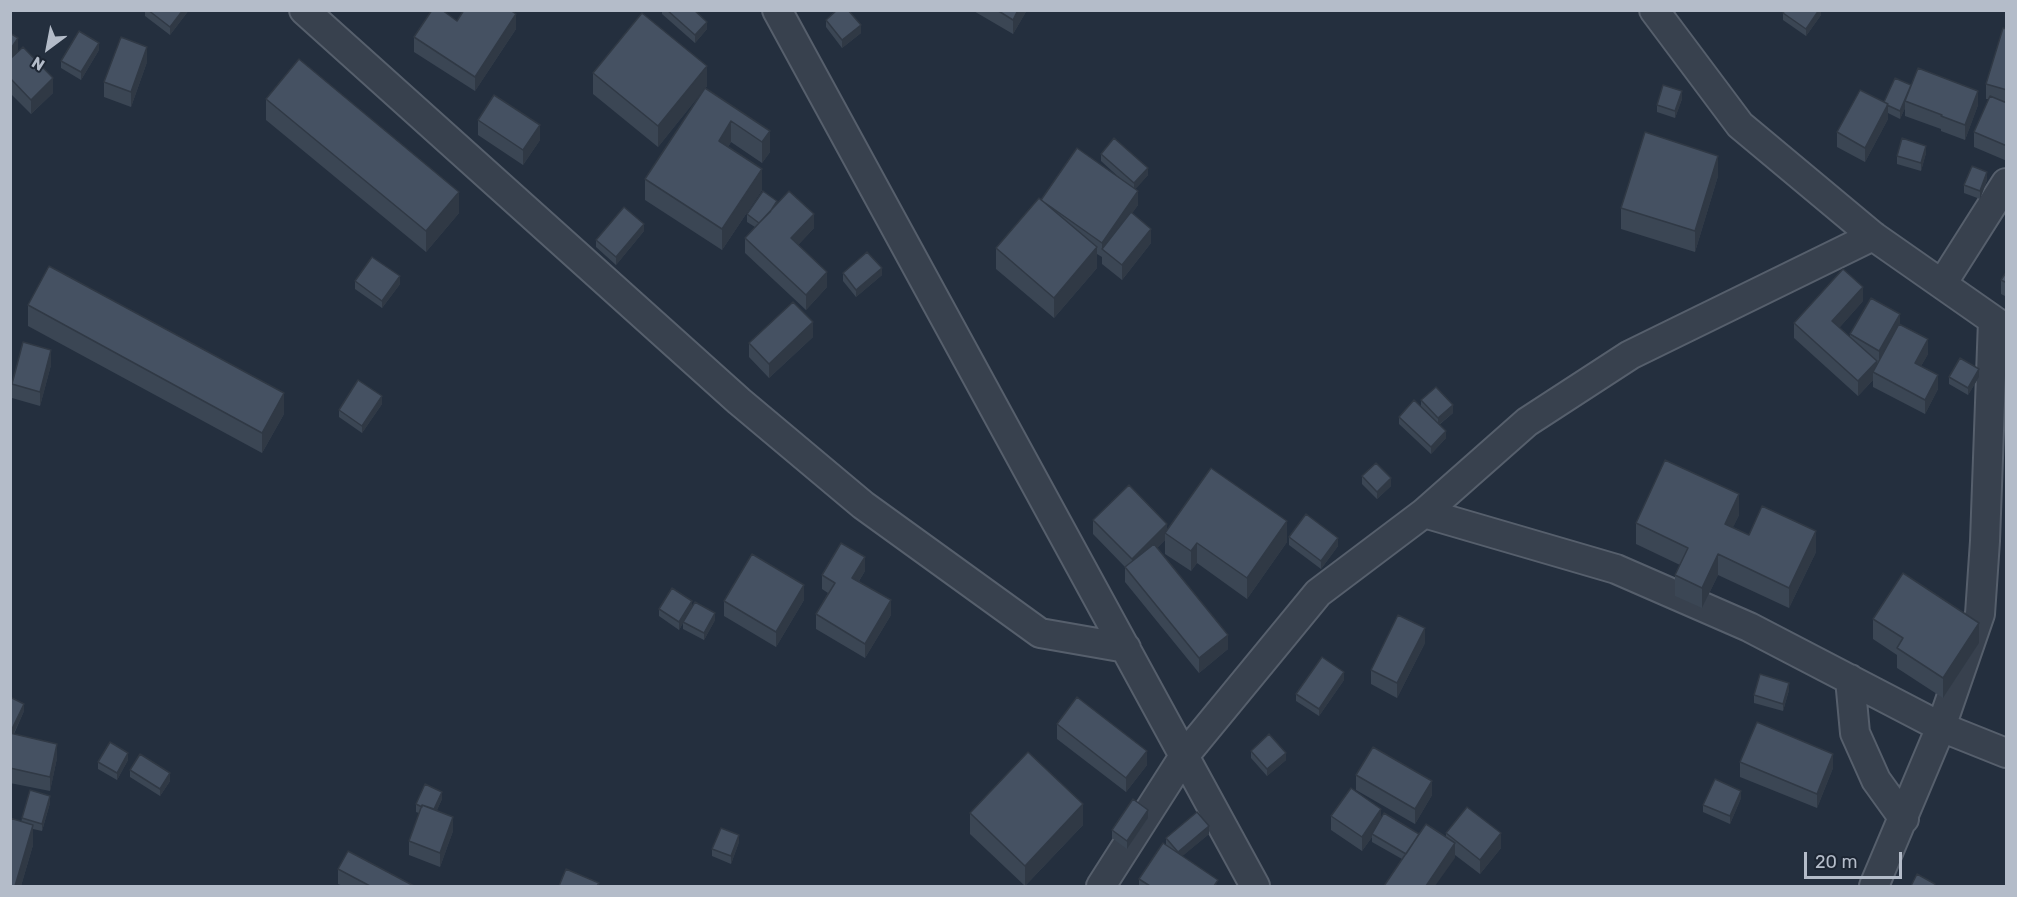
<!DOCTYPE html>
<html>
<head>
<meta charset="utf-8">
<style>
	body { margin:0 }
	#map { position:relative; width:2017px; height:897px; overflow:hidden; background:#242f3e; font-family:Rubik,sans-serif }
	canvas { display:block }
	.frame { position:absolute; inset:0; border:12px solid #b4bcc9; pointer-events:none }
	.north { position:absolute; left:18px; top:18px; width:60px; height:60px; -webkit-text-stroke:4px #1d2633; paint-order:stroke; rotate:212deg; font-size:16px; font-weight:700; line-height:24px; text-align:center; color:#b4bcc9 }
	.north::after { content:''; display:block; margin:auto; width:21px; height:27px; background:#b4bcc9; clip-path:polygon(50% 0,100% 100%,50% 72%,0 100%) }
	.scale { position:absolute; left:1804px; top:852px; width:98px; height:27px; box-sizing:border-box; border:3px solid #b4bcc9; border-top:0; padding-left:8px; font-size:18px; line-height:21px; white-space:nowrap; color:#b4bcc9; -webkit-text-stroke:4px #1d2633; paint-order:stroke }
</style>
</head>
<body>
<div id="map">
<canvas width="2017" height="897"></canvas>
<div class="frame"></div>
<div class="north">N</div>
<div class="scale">20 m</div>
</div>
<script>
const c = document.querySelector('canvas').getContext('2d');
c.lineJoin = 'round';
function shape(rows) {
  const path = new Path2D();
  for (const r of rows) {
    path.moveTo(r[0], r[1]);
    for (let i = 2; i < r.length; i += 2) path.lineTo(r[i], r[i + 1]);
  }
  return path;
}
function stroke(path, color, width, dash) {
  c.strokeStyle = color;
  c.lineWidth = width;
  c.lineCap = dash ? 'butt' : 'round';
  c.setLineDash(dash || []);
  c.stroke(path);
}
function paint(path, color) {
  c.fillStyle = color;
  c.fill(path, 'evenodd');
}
const street = shape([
	[304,10,739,401,863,505,1040,633,1126,648],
	[777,10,1255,886],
	[1654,10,1740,125,1873,236,2006,329],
	[1942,284,2006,183],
	[1993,320,1985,541,1980,614,1941,727,2006,753],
	[1424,513,1616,569,1749,627,1941,727,1874,886],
	[1850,679,1855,733,1876,780,1904,819],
	[1101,886,1184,756,1318,593,1424,513,1527,422,1630,355,1873,236]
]);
const wall = shape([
	[145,10,189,10,170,35,145,16],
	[662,10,694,10,707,29,695,43,662,14],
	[972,10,1027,10,1013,34],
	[1821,10,1821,15,1806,36,1783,20,1783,13],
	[826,20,861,33,842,48,826,27],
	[457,21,516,29,475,91,414,52,414,37],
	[2007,29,2007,161,1974,147,1974,132,1989,99,1986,99,1986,84],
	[10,33,18,52,53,93,31,114,10,93],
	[99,50,81,80,61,68,61,61],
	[147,62,131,107,104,97,104,82],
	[593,73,707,86,705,89,770,131,770,152,762,163,731,142,728,147,762,190,722,250,645,200,645,179,702,92,658,147,593,94],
	[1911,85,1978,105,1965,140,1941,131,1941,129,1905,116,1905,108,1900,119,1888,113,1888,119,1865,162,1837,147,1837,132],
	[266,99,459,213,426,252,266,120],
	[1682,99,1675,118,1657,112,1657,105],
	[478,120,540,140,523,165,478,135],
	[1926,153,1921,171,1897,164,1897,156],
	[1101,154,1148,175,1135,189,1138,205,1132,213,1151,243,1122,280,1102,264,1102,257,1097,254,1097,268,1054,318,996,269,996,248,1041,200,1123,181,1101,161],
	[1718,176,1695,252,1621,229,1621,208],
	[1987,180,1980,199,1964,193,1964,185],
	[777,204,814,228,798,245,827,287,806,310,745,253,745,238,755,227,747,222,747,214],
	[644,231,616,265,596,247,596,240],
	[2007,271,2007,297,2001,294,2001,280],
	[843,273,882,275,856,297,843,281],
	[355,281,400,284,382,308,355,289],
	[1863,301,1839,328,1850,337,1850,334,1900,324,1928,354,1921,366,1938,389,1925,414,1873,387,1873,380,1858,396,1794,338,1794,323],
	[28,305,284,414,262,453,28,326],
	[813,337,769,378,749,357,749,343],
	[51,365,40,406,12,398,12,384],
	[1949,377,1979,377,1968,395,1949,384],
	[1421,400,1453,413,1439,425,1446,438,1431,454,1399,424,1399,417,1427,413,1421,407],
	[382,404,362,433,339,417,339,410],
	[1362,476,1391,486,1377,499,1362,484],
	[1739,515,1733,527,1749,535,1816,552,1789,608,1718,575,1702,608,1675,596,1675,575,1680,565,1636,544,1636,523],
	[1093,520,1167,530,1287,542,1247,599,1197,563,1191,571,1165,554,1165,540,1157,548,1228,649,1199,673,1125,582,1125,567,1093,534],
	[1289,537,1338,546,1321,569,1289,545],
	[865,571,859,581,891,615,865,658,816,629,816,614,828,593,822,589,822,575],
	[804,600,776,647,724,616,724,601],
	[692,606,715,620,704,640,683,629,683,623,679,630,659,616,659,609],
	[1873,619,1979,643,1943,698,1897,668,1897,655,1873,639],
	[1425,643,1397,698,1371,684,1371,670],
	[1344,680,1319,716,1296,701,1296,694],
	[1789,690,1783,711,1754,703,1754,695],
	[10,697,24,711,14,734,57,758,50,791,10,783],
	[1057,724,1147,765,1126,792,1057,739],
	[1251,751,1286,760,1267,776,1251,758],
	[128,760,117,780,98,769,98,762],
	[1740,762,1833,768,1817,808,1740,777],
	[130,770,170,781,160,796,130,777],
	[1356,775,1432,795,1415,824,1356,790],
	[1741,798,1730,824,1703,812,1703,805],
	[442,799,437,810,453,831,440,867,409,855,409,841,419,813,416,812,416,804],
	[50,803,42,831,33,829,33,845,21,886,10,886,22,818],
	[970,813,1083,825,1025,886,970,834],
	[1331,816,1381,818,1419,834,1446,837,1446,833,1501,848,1480,874,1455,855,1455,858,1402,859,1372,842,1372,837,1362,851,1331,830],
	[1148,818,1127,849,1112,838,1112,830],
	[1209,834,1182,856,1218,886,1139,886,1139,879,1166,845,1166,838],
	[739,842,731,864,712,856,712,849],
	[338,869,414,886,343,886,338,884]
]);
const shadedWall = shape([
	[183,10,189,10,170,35,170,27],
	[1018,10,1027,10,1013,34,1013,20],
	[1819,10,1821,10,1821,15,1806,36,1806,29],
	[516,14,516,29,475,91,475,77],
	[707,22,707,29,695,43,695,35],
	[861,25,861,33,842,48,842,40],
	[18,38,18,53,10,64,10,50],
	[99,43,99,50,81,80,81,72],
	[147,47,147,62,131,107,131,92],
	[707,66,707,86,658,147,658,126],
	[53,78,53,93,31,114,31,100],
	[1912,86,1905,101,1905,108,1900,119,1900,111],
	[1682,91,1682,99,1675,118,1675,111],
	[1978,91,1978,105,1965,140,1965,125],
	[1888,104,1888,119,1865,162,1865,148],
	[731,121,731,142,719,161,719,141],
	[540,125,540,140,523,165,523,150],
	[770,131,770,152,762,163,762,142],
	[1926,146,1926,153,1921,171,1921,163],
	[1718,156,1718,176,1695,252,1695,231],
	[1148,168,1148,175,1134,191,1134,183],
	[762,169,762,190,722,250,722,229],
	[1987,172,1987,180,1980,199,1980,191],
	[1138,191,1138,205,1105,252,1102,249,1102,257,1102,243],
	[459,192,459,213,426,252,426,231],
	[814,214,814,228,791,253,791,238],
	[644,224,644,231,616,265,616,257],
	[1151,229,1151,243,1122,280,1122,265],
	[1097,247,1097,268,1054,318,1054,298],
	[882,268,882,275,856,297,856,290],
	[827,272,827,287,806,310,806,295],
	[400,276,400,284,382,308,382,301],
	[1863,287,1863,301,1832,336,1832,321],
	[1900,314,1900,329,1879,365,1879,351],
	[813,322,813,337,769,378,769,364],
	[1928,339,1928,354,1915,377,1915,363],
	[51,350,51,365,40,406,40,392],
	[1877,361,1877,375,1873,372,1873,380,1858,396,1858,381],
	[1979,369,1979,377,1968,395,1968,388],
	[1938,375,1938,389,1925,414,1925,400],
	[284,393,284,414,262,453,262,433],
	[382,396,382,404,362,433,362,426],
	[1453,405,1453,413,1438,425,1438,418],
	[1446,431,1446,438,1431,454,1431,447],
	[1391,478,1391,486,1377,499,1377,492],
	[1739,494,1739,515,1725,544,1725,524],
	[1287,521,1287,542,1247,599,1247,578],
	[1167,524,1167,535,1165,533,1165,540,1132,573,1132,559],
	[1816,531,1816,552,1789,608,1789,588],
	[1338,538,1338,546,1321,569,1321,561],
	[1197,543,1197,563,1191,571,1191,551],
	[1718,554,1718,575,1702,608,1702,588],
	[865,557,865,571,852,592,852,578],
	[804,585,804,600,776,647,776,632],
	[891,600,891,615,865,658,865,644],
	[692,601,692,609,679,630,679,622],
	[715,613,715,620,704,640,704,633],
	[1979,623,1979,643,1943,698,1943,678],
	[1425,628,1425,643,1397,698,1397,683],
	[1228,635,1228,649,1199,673,1199,658],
	[1344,672,1344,680,1319,716,1319,709],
	[1789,683,1789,690,1783,711,1783,704],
	[24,704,24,711,11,739,11,731],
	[57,744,57,758,50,791,50,777],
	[1147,751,1147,765,1126,792,1126,778],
	[128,753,128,760,117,780,117,773],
	[1286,753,1286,760,1267,776,1267,769],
	[1833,754,1833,768,1817,808,1817,794],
	[170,773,170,781,160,796,160,789],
	[1432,781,1432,795,1415,824,1415,809],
	[1741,791,1741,798,1730,824,1730,816],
	[442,792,442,799,433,819,433,812],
	[50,796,50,803,42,831,42,824],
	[1083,804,1083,825,1025,886,1025,866],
	[1381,809,1381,823,1372,834,1372,837,1362,851,1362,837],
	[1148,810,1148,818,1127,849,1127,841],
	[453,817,453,831,440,867,440,853],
	[33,825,33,845,21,886,15,886],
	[1209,826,1209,834,1178,860,1178,852],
	[1501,833,1501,848,1480,874,1480,860],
	[739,835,739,842,731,864,731,856],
	[1455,843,1455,858,1435,886,1426,886]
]);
const building = shape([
	[148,10,183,10,170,27,148,10],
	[432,10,442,10,457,21,464,10,510,10,516,14,475,77,414,37,432,10],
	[667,10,694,10,707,22,695,35,667,10],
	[837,10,848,10,861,25,842,40,826,20,837,10],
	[997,10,1018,10,1013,20,997,10],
	[1785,10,1819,10,1806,29,1783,13,1785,10],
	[642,13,707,66,658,126,593,73,642,13],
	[2003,28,2007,29,2007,90,1986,84,2003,28],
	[79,31,99,43,81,72,61,61,79,31],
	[10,33,18,38,10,50,10,33],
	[121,37,147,47,131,92,104,82,121,37],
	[23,47,53,78,31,100,10,78,10,59,23,47],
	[299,59,459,192,426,231,266,99,299,59],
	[1918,68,1978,91,1965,125,1941,116,1942,115,1905,101,1918,68],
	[1895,78,1911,85,1900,111,1887,105,1888,104,1884,102,1895,78],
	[1663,85,1682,91,1675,111,1657,105,1663,85],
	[705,88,770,131,762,142,731,121,719,141,762,169,722,229,645,179,705,88],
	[1860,90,1888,104,1865,148,1837,132,1860,90],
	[494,95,540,125,523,150,478,120,494,95],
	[1990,96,2007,103,2007,146,1974,132,1990,96],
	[1645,132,1718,156,1695,231,1621,208,1645,132],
	[1114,138,1148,168,1134,183,1101,154,1114,138],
	[1902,138,1926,146,1921,163,1897,156,1902,138],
	[1077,148,1138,191,1102,243,1041,200,1077,148],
	[1972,166,1987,172,1980,191,1964,185,1972,166],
	[763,191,777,201,770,212,759,223,747,214,763,191],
	[789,191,814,214,791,238,827,272,806,295,745,238,789,191],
	[1039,198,1097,247,1054,298,996,248,1039,198],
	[624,207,644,224,616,257,596,240,624,207],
	[1131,212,1151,229,1122,265,1102,249,1131,212],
	[867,252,882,268,856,290,843,273,867,252],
	[372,257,400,276,382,301,355,281,372,257],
	[49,266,284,393,262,433,28,305,49,266],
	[1843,269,1863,287,1832,321,1877,361,1858,381,1794,323,1843,269],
	[2007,271,2007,283,2001,280,2007,271],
	[1871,298,1900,314,1879,351,1850,334,1871,298],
	[793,302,813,322,769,364,749,343,793,302],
	[1899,324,1928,339,1915,363,1938,375,1925,400,1873,372,1899,324],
	[23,342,51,350,40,392,12,384,23,342],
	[1960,358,1979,369,1968,388,1949,377,1960,358],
	[358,380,382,396,362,426,339,410,358,380],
	[1436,387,1453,405,1438,418,1421,400,1436,387],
	[1414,400,1446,431,1431,447,1399,417,1414,400],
	[1665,460,1739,494,1725,524,1749,535,1762,506,1816,531,1789,588,1718,554,1702,588,1675,575,1688,548,1636,523,1665,460],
	[1376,463,1391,478,1377,492,1362,476,1376,463],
	[1211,468,1287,521,1247,578,1197,543,1191,551,1165,533,1211,468],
	[1129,485,1167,524,1132,559,1093,520,1129,485],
	[1306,514,1338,538,1321,561,1289,537,1306,514],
	[841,543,865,557,852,578,891,600,865,644,816,614,835,583,822,575,841,543],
	[1154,544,1228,635,1199,658,1125,567,1154,544],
	[752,554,804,585,776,632,724,601,752,554],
	[1903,573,1979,623,1943,678,1897,648,1903,638,1873,619,1903,573],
	[672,588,692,601,679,622,659,609,672,588],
	[695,602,715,613,704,633,683,622,695,602],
	[1398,615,1425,628,1397,683,1371,670,1398,615],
	[1322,657,1344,672,1319,709,1296,694,1322,657],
	[1760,674,1789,683,1783,704,1754,695,1760,674],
	[10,697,24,704,11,731,10,731,10,697],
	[1077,697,1147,751,1126,778,1057,724,1077,697],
	[1757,722,1833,754,1817,794,1740,762,1757,722],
	[10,733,57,744,50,777,10,768,10,733],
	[1269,734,1286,753,1267,769,1251,751,1269,734],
	[110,742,128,753,117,773,98,762,110,742],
	[1373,747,1432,781,1415,809,1356,775,1373,747],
	[1028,752,1083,804,1025,866,970,813,1028,752],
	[140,754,170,773,160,789,130,770,140,754],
	[1715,779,1741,791,1730,816,1703,805,1715,779],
	[425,784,442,792,434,809,422,805,422,807,416,804,425,784],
	[1351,788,1381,809,1362,837,1331,816,1351,788],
	[30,790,50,796,42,824,22,818,30,790],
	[1133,799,1148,810,1127,841,1112,830,1133,799],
	[422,805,453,817,440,853,409,841,422,805],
	[1467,807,1501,833,1480,860,1446,833,1467,807],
	[1197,812,1209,826,1178,852,1166,838,1197,812],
	[1384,813,1419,834,1406,854,1372,834,1384,813],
	[10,818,33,825,15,886,10,886,10,818],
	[1426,824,1455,843,1426,886,1384,886,1426,824],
	[721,828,739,835,731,856,712,849,721,828],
	[1163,843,1218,880,1214,886,1150,886,1139,879,1163,843],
	[348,851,414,886,370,886,338,869,348,851],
	[566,869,599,883,597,886,559,886,566,869],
	[1917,874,1935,884,1934,886,1911,886,1917,874]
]);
stroke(street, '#565f6c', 32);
stroke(street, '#38414e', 28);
paint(wall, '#3b4654');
paint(shadedWall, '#303945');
paint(building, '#455162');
stroke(building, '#303945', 1.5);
</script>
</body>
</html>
